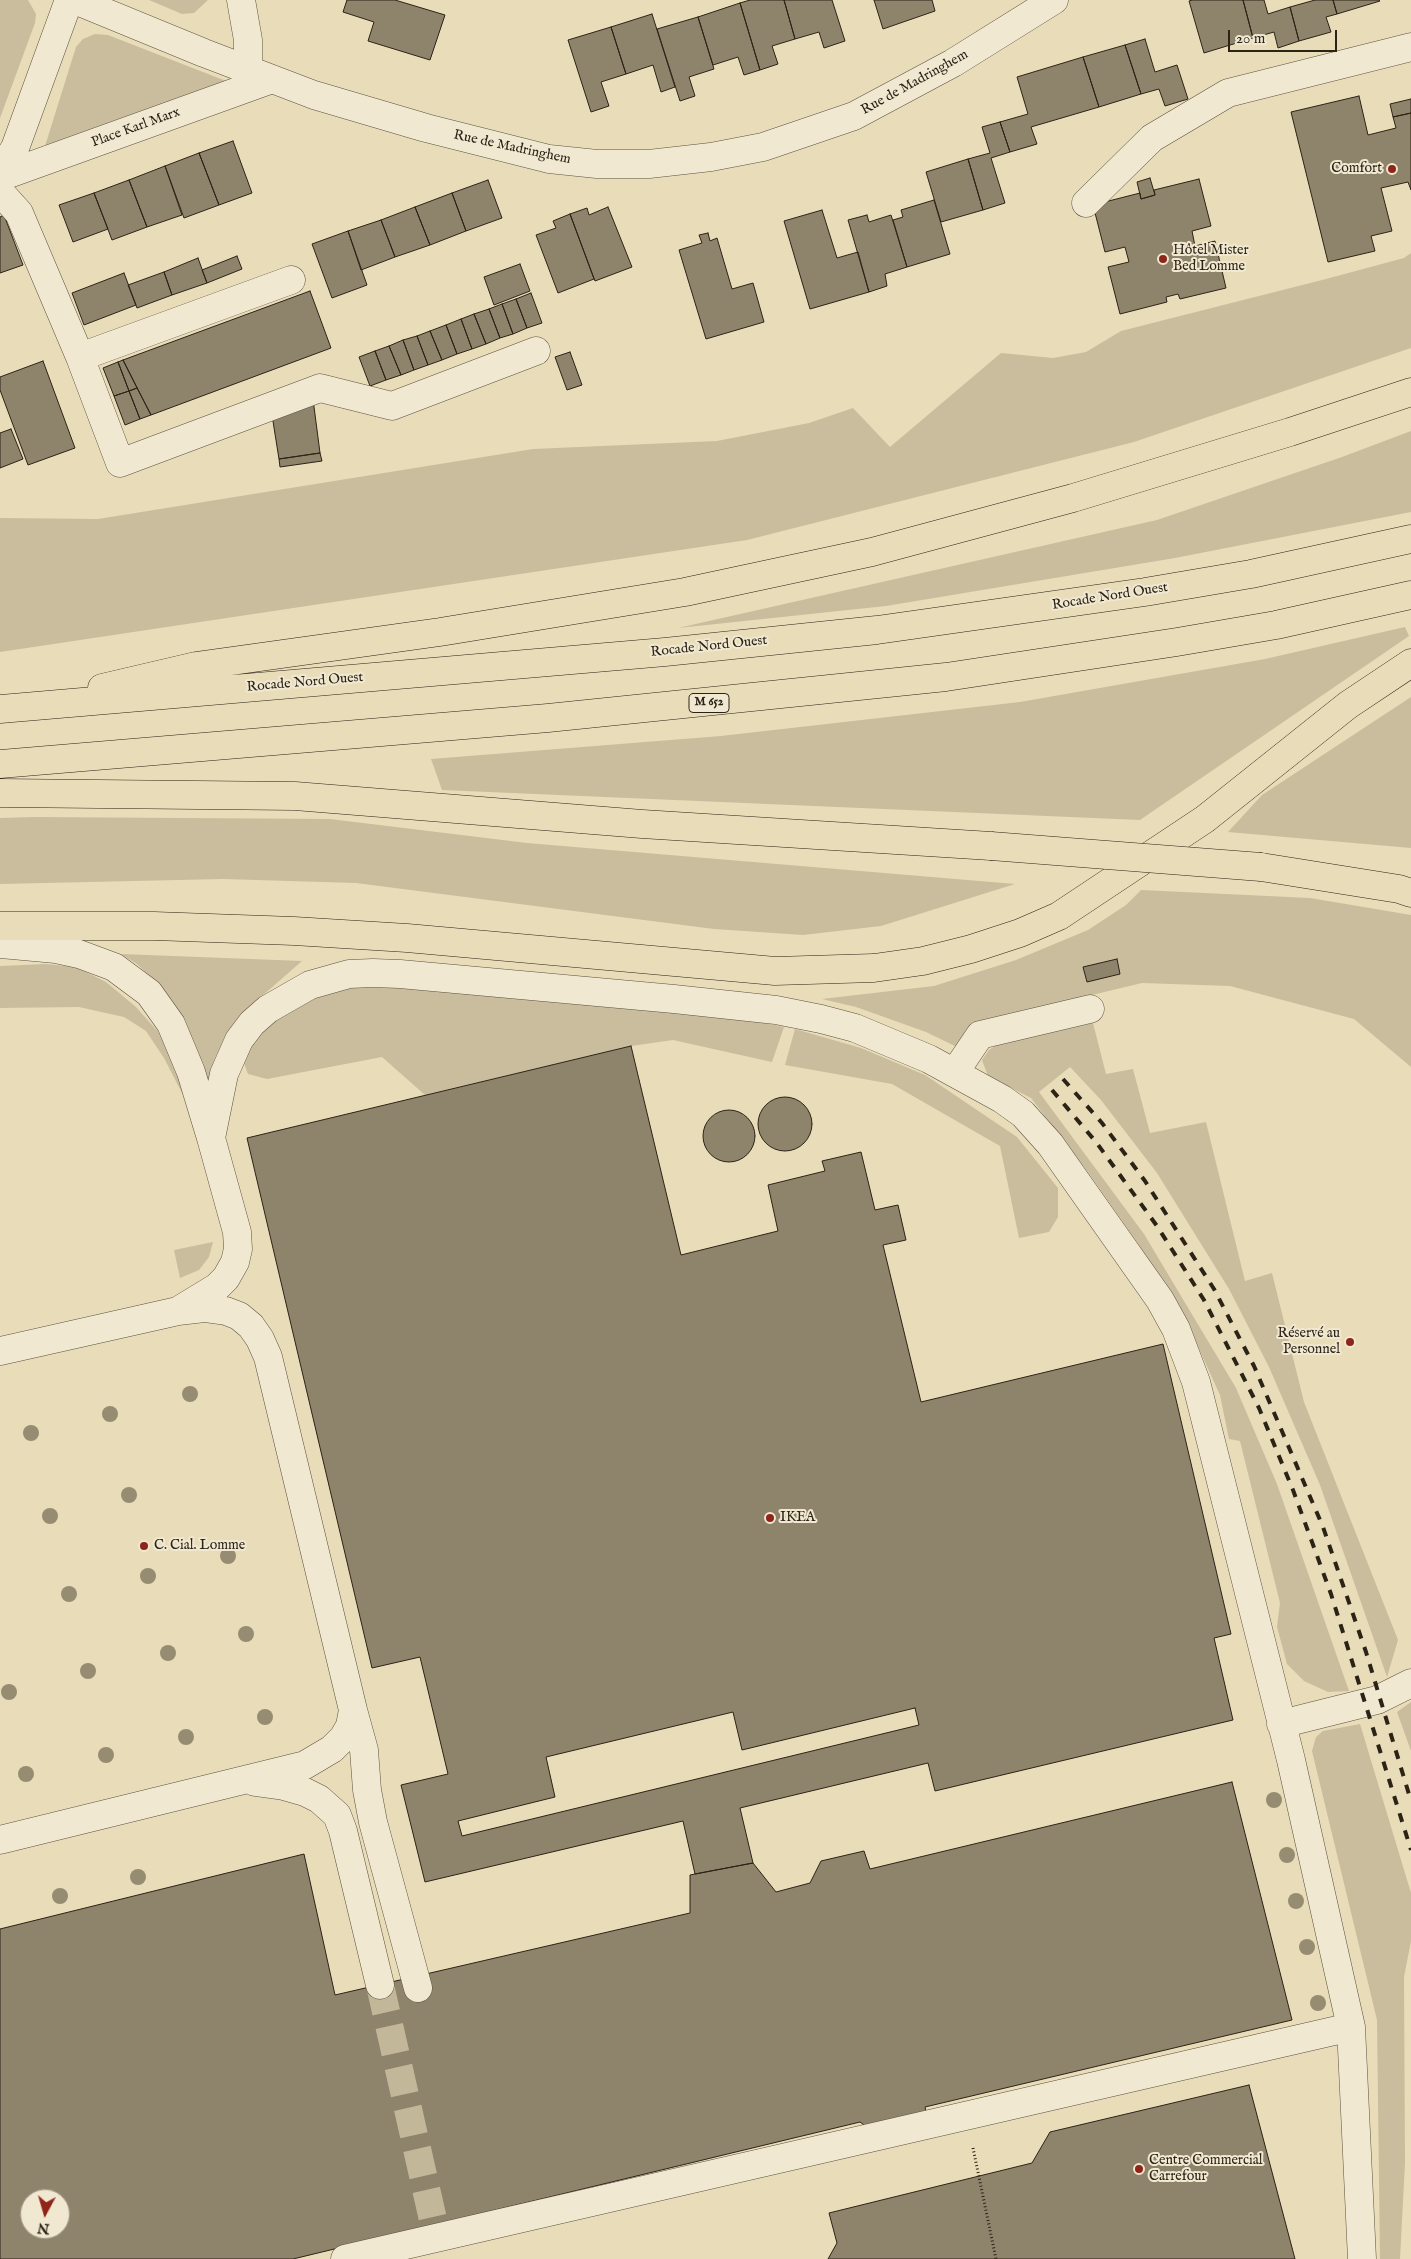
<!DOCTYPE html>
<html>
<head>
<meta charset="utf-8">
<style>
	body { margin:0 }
	#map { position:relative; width:1411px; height:2259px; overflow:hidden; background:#e9dcb9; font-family:"IM FELL English",serif }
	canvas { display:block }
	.north { position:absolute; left:20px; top:2189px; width:50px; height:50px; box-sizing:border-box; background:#f1e8d2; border:1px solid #a29987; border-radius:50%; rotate:186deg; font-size:14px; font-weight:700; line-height:20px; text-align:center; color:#2c2317 }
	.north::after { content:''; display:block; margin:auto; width:18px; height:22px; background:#8f2418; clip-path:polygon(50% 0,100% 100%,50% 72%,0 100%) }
	.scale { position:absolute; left:1228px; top:30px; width:109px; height:22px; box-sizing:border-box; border:2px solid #2c2317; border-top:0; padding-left:6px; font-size:15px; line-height:18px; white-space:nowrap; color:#2c2317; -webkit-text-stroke:4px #f1e8d2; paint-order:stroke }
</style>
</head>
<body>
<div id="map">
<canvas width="1411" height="2259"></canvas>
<div class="north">N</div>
<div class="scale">20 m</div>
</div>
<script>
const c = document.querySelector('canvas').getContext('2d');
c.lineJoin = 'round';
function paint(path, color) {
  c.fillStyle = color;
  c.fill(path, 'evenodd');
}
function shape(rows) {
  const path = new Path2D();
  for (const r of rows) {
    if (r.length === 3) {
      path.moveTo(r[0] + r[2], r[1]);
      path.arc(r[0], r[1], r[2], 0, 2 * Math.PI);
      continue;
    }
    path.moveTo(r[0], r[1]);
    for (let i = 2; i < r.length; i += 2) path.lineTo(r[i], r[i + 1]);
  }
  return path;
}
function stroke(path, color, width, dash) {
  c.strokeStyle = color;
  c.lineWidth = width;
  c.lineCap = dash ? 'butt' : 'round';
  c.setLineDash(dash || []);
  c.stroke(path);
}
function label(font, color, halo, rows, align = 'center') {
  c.font = font + ' "IM FELL English",serif';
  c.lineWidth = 4;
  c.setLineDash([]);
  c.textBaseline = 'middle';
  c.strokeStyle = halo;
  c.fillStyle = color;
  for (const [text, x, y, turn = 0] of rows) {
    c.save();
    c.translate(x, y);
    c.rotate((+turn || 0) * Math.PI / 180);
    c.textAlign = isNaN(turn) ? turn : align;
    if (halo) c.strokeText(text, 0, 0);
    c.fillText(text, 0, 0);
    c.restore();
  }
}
const green = shape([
	[0,0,28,0,36,14,35,23,0,118],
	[149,0,208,0,194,13,182,14],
	[95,34,108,35,226,81,45,146,76,47,83,39],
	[1411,253,1411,348,1134,442,747,540,0,652,0,518,98,519,533,449,717,441,809,423,853,408,890,447,1001,353,1053,358,1086,352,1121,331,1326,279,1404,258],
	[1411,431,1411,512,1175,558,886,606,678,628,1157,520,1342,457],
	[1405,627,1409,636,1140,820,442,790,431,759,721,736,1020,702,1265,659],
	[1411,697,1411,848,1228,832,1262,795],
	[34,817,330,819,527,843,1015,884,881,926,803,935,714,929,356,883,223,879,0,884,0,818],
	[1141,890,1310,898,1411,915,1411,1067,1354,1019,1230,986,1142,983,971,1024,957,1047,926,1032,856,1007,822,999,934,986,1016,960,1088,930,1126,905],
	[121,954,302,961,246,1010,227,1032,214,1060,206,1093,193,1047,178,1009,157,983,137,964],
	[46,964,76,967,106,982,136,1007,160,1034,175,1062,183,1095,164,1058,146,1031,124,1017,79,1007,0,1008,0,966],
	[374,985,722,1014,784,1027,772,1062,673,1040,631,1046,425,1095,382,1057,267,1079,248,1074,242,1058,249,1041,294,1004,342,986],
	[1093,1023,1106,1074,1133,1069,1150,1133,1206,1122,1245,1281,1272,1273,1304,1402,1398,1640,1387,1677,1320,1485,1269,1367,1229,1289,1157,1173,1101,1100,1070,1067,1039,1092,1144,1234,1236,1388,1277,1484,1349,1691,1328,1692,1304,1681,1287,1664,1277,1627,1280,1603,1240,1441,1229,1439,1220,1395,1189,1327,1137,1242,1088,1172,1031,1098,988,1076,982,1060,989,1050,998,1044],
	[795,1029,861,1048,925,1075,1017,1137,1058,1188,1058,1217,1049,1232,1019,1238,1000,1146,892,1084,785,1065],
	[213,1242,209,1257,199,1270,180,1278,174,1250],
	[1411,1702,1411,1751,1397,1712],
	[1360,1724,1411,1893,1411,1941,1404,1977,1405,2163,1400,2259,1380,2259,1377,2020,1312,1751,1316,1737,1323,1731]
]);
const building = shape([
	[347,0,395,0,445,15,430,60,368,41,374,22,343,12,347,0],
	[750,0,784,0,795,39,772,46,778,64,760,70,740,3,750,0],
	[784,0,832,0,845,41,824,48,819,32,795,39,784,0],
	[874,0,932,0,935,11,883,29,874,0],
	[1192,0,1243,0,1253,38,1204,53,1189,1,1192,0],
	[1243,0,1264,0,1268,14,1290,7,1299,41,1278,48,1274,32,1253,38,1243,0],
	[1315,0,1333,0,1337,14,1326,17,1331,32,1299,41,1290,7,1315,0],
	[1333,0,1379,0,1380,1,1337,14,1333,0],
	[740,3,760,70,744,75,738,57,713,65,698,17,740,3],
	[652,14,675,87,661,92,653,65,626,74,611,27,652,14],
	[698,17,714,69,689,77,695,96,680,101,657,29,698,17],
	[611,27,626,74,601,82,609,106,591,112,568,40,611,27],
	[1145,39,1155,72,1177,65,1188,99,1165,106,1159,89,1141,94,1125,45,1145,39],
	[1125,45,1141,94,1099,107,1083,57,1125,45],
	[1083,57,1099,107,1031,127,1037,144,1010,152,1000,122,1028,114,1017,77,1083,57],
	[1359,96,1368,135,1396,128,1393,117,1411,113,1411,190,1408,182,1381,188,1392,231,1371,236,1375,251,1328,262,1291,112,1359,96],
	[1411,99,1411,113,1393,117,1390,104,1411,99],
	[1000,122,1010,152,991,158,1005,203,983,210,968,159,990,153,982,127,1000,122],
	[233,141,252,193,219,205,199,153,233,141],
	[199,153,219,205,184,218,165,166,199,153],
	[968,159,983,210,941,222,926,172,968,159],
	[165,166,182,215,147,227,129,180,165,166],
	[1150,178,1155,195,1141,199,1137,182,1150,178],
	[1199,179,1211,226,1192,231,1195,246,1215,241,1226,288,1180,299,1178,294,1166,297,1167,302,1120,314,1108,267,1129,262,1125,247,1105,252,1093,205,1140,193,1141,199,1155,195,1154,190,1199,179],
	[129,180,147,227,112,240,94,193,129,180],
	[488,180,502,218,466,231,452,193,488,180],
	[94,193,108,229,73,242,59,205,94,193],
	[452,193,466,231,430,245,415,207,452,193],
	[934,200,950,254,907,267,893,220,903,217,901,210,934,200],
	[415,207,430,245,395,257,381,220,415,207],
	[608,207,632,267,595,281,570,214,587,208,589,215,608,207],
	[822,210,837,258,858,252,869,292,810,309,784,221,822,210],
	[570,214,594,279,558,293,536,235,556,228,553,221,570,214],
	[4,215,23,265,0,273,0,217,4,215],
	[867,215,869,222,891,215,907,267,885,274,887,286,869,292,848,220,867,215],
	[381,220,395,257,361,270,348,231,381,220],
	[348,231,367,285,332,298,312,244,348,231],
	[708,233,710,241,717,238,732,289,753,283,764,322,706,339,679,250,702,243,699,235,708,233],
	[237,256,242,269,207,283,202,270,237,256],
	[198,258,207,283,172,295,164,272,198,258],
	[520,264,530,291,494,305,484,277,520,264],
	[164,272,172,295,137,308,128,285,164,272],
	[124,273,136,305,84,325,72,293,124,273],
	[310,291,331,348,151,415,123,360,310,291],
	[531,293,542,323,527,328,516,299,531,293],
	[516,299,527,328,513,334,502,304,516,299],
	[502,304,513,334,500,338,489,309,502,304],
	[489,309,500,338,486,344,474,314,489,309],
	[474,314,486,344,472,349,461,319,474,314],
	[461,319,472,349,457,354,446,325,461,319],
	[446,325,457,354,442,360,430,331,446,325],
	[430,331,442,360,428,365,417,336,430,331],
	[417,336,428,365,414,370,403,340,417,336],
	[403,340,414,370,401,375,389,346,403,340],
	[389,346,401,375,386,380,375,351,389,346],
	[375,351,386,380,370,386,359,357,375,351],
	[570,352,582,385,567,390,555,357,570,352],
	[123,360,137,388,129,391,118,362,123,360],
	[43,361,75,448,28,465,0,390,0,377,43,361],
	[118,362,129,391,114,396,103,368,118,362],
	[137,388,151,415,140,419,129,391,137,388],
	[129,391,140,419,125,425,114,396,129,391],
	[313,399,320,453,279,459,272,415,313,399],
	[11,429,23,459,0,468,0,433,11,429],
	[320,453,322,461,280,467,279,459,320,453],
	[1117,959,1120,974,1087,982,1083,967,1117,959],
	[631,1046,681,1255,778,1231,768,1185,825,1171,822,1161,861,1152,875,1210,898,1205,906,1240,883,1245,921,1402,1163,1344,1231,1634,1214,1638,1233,1720,935,1791,928,1763,740,1808,753,1863,695,1874,683,1821,425,1882,401,1785,448,1774,420,1657,372,1668,247,1138,631,1046],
	[915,1708,919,1725,462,1836,458,1821,555,1797,546,1757,733,1712,742,1750,915,1708],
	[785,1124,27],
	[729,1136,26],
	[1232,1782,1292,2020,925,2107,930,2128,884,2140,860,2122,293,2259,0,2259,0,1929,304,1854,335,1995,690,1913,690,1875,695,1874,753,1863,776,1892,810,1883,821,1861,864,1851,870,1869,1232,1782],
	[30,2199,60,2199,60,2229,30,2229,30,2199],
	[1249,2085,1295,2259,828,2259,837,2243,829,2213,1032,2163,1050,2132,1249,2085]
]);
const minorTunnel = shape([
	[380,1985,434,2224]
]);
const path = shape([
	[973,2148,996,2259]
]);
const minor = shape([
	[75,0,204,53,314,95,426,128,549,159,597,164,649,164,711,157,763,147,854,116,953,63,1054,0],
	[241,0,248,40,248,70],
	[0,172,15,148,69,0],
	[0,177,272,79],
	[0,192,19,213,80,357,120,463,320,388,392,406,536,351],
	[1086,203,1152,138,1228,93,1411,47],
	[80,357,291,280],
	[0,944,56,949,79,954,114,967,149,993,171,1024,191,1072,211,1138,237,1232,238,1249,235,1262,226,1278,217,1287,181,1309],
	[955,1072,980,1035,1090,1009],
	[211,1138,224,1074,239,1040,252,1023,268,1009,310,985,349,974,373,973,400,974,674,999,776,1010,821,1019,855,1028,929,1059,1002,1099,1023,1114,1050,1144,1160,1300,1176,1329,1196,1382,1291,1760,1351,2027,1362,2259],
	[0,1351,178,1311,204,1308,226,1311,239,1316,251,1326,260,1339,268,1357,353,1710,350,1726,343,1738,332,1749,305,1765,0,1840],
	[353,1710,364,1750,367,1790,373,1822,418,1988],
	[1281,1724,1377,1700,1411,1683],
	[255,1782,284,1786,305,1792,319,1799,337,1815,343,1831,380,1985],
	[345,2259,1351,2027]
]);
const highway = shape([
	[102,688,196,666,440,632,685,592,872,552,1073,498,1290,432,1411,392],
	[0,709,665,652,877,630,1145,592,1251,574,1411,539],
	[0,764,548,718,946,677,1177,642,1276,625,1411,595],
	[0,793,295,796,642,824,991,846],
	[1261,867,1399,889,1411,893],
	[0,926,154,926,294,931,407,938,775,971,874,968,923,961,971,949,1020,933,1059,916,1205,819,1348,705,1411,663]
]);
const rail = shape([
	[1063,1079,1102,1123,1145,1181,1214,1289,1254,1366,1323,1527,1366,1652,1411,1801],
	[1052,1090,1096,1142,1157,1226,1204,1300,1259,1408,1293,1490,1331,1594,1411,1850]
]);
const highwayBridge = shape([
	[991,846,1261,867]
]);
const trees = [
	[190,1394],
	[110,1414],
	[31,1433],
	[129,1495],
	[50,1516],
	[228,1556],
	[148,1576],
	[69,1594],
	[246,1634],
	[168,1653],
	[88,1671],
	[9,1692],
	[265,1717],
	[186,1737],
	[106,1755],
	[26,1774],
	[1274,1800],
	[1287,1855],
	[138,1877],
	[60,1896],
	[1296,1901],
	[1307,1947],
	[1318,2003]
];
const markers = [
	[1392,169,5,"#8f2418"],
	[1163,259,5,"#8f2418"],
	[1350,1342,5,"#8f2418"],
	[770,1518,5,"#8f2418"],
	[144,1546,5,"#8f2418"],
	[1139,2169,5,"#8f2418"]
];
const shields = [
	[709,703,40]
];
const shieldNames = [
	["M 652",709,703]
];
const streetNames = [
	["Rue de Madringhem",915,83,-29],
	["Place Karl Marx",136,128,-20],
	["Rue de Madringhem",512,148,12],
	["Rocade Nord Ouest",1110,597,-9],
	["Rocade Nord Ouest",709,647,-6],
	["Rocade Nord Ouest",305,683,-5]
];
const poiNames = [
	["Comfort",1382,169,"right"],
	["Hôtel Mister",1173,251],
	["Bed Lomme",1173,267],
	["Réservé au",1340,1334,"right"],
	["Personnel",1340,1350,"right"],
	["IKEA",780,1518],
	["C. Cial. Lomme",154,1546],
	["Centre Commercial",1149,2161],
	["Carrefour",1149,2177]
];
paint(green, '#c9bd9d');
paint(building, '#8e836b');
stroke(building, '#2c2317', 1);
stroke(minorTunnel, '#c3b799', 28, [28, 14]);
stroke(minor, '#5b5140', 29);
stroke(highway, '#2c2317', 29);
stroke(path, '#2c2317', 3, [1, 2.5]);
stroke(minor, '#f1e8d2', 28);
stroke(highway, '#e9dcb9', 28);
stroke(rail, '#2c2317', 4, [9, 9]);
stroke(highwayBridge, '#2c2317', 29, []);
stroke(highwayBridge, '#e9dcb9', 28);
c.fillStyle = '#968c72';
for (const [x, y] of trees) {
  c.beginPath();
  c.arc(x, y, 8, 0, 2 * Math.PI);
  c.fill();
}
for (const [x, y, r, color] of markers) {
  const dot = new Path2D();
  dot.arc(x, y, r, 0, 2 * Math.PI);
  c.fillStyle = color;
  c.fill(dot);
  stroke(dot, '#f1e8d2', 2);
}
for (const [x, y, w] of shields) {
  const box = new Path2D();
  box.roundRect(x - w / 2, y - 9.5, w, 19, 4);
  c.fillStyle = '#f1e8d2';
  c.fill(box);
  stroke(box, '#2c2317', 1);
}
label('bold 12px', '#2c2317', null, shieldNames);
label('14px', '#2c2317', '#f1e8d2', streetNames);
label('14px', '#2c2317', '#f1e8d2', poiNames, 'left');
</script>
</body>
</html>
